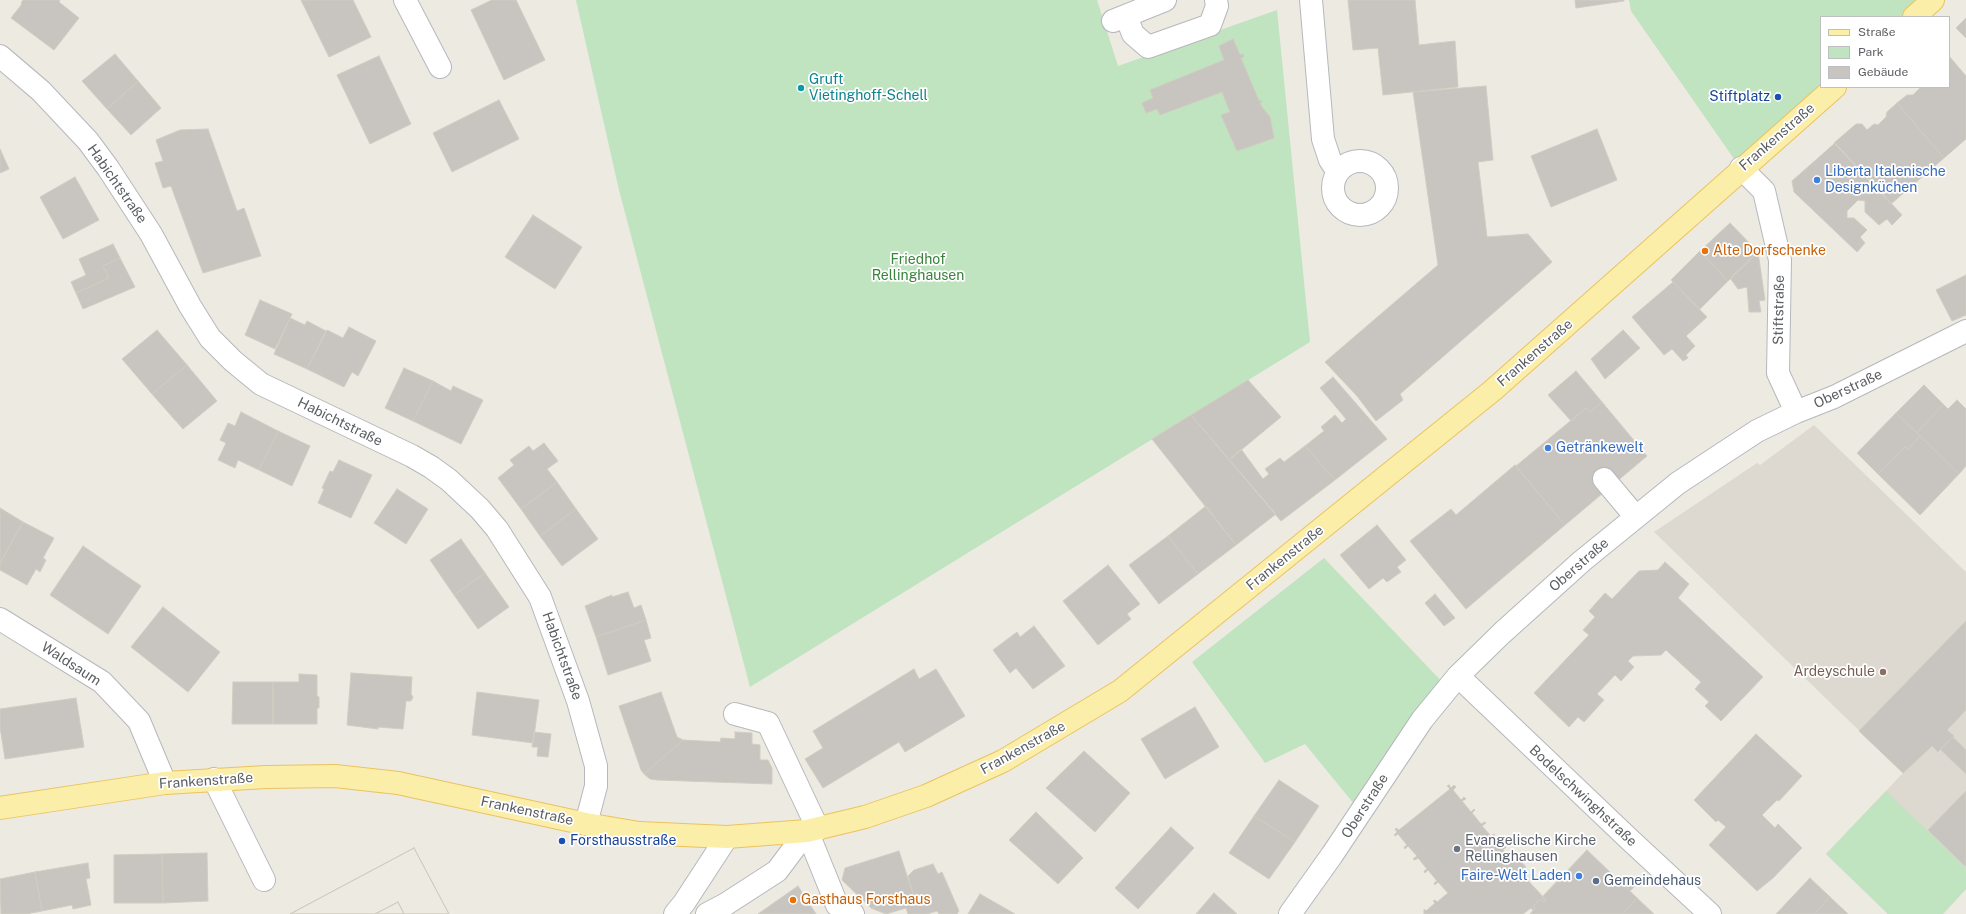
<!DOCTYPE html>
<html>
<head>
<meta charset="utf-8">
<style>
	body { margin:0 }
	#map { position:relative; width:1966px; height:914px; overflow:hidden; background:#edeae2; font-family:"Public Sans",sans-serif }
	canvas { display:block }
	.legend { position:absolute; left:1820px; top:16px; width:130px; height:72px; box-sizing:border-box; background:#fff; border:1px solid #bdbfc0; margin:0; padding:5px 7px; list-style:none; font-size:12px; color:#5b5e62 }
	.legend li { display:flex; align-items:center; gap:8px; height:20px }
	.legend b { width:20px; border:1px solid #bdbfc0 }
</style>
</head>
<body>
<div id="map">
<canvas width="1966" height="914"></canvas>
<ul class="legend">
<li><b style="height:5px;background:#fbeea9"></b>Straße</li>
<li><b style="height:11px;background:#c0e3c0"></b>Park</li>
<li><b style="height:11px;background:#c8c5c0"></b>Gebäude</li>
</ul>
</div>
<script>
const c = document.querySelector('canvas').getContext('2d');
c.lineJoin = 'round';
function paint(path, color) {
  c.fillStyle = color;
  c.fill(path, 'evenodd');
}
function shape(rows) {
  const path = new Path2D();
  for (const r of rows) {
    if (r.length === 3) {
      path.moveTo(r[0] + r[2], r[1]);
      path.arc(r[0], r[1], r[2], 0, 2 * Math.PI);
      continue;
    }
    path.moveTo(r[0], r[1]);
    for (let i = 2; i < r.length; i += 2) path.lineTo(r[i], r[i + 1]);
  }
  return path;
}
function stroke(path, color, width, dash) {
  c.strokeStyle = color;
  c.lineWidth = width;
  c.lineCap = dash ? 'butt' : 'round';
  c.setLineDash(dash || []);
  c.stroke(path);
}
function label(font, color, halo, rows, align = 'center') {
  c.font = font + ' "Public Sans",sans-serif';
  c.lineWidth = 3.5;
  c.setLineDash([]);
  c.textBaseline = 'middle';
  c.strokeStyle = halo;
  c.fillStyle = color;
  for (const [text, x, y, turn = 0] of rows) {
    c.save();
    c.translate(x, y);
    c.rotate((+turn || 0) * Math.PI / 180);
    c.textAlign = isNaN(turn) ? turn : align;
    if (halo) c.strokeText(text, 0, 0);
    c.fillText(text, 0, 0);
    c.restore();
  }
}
const education = shape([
	[1814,425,1966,572,1966,889,1943,914,1888,914,1826,854,1903,773,1654,532,1757,463,1760,465]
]);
const green = shape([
	[576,0,1097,0,1118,66,1277,10,1310,342,750,687,619,190],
	[1629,0,1929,0,1910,17,1821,17,1821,87,1739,166,1631,11],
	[1324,558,1447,687,1359,810,1305,744,1265,763,1192,662],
	[1886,791,1966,868,1966,889,1943,914,1888,914,1826,854]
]);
const building = shape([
	[23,0,60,0,59,2,79,18,54,50,11,18,22,4,21,3,23,0],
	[301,0,353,0,371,37,329,57,301,0],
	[516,0,545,60,504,80,471,10,492,0,516,0],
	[1348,0,1415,0,1419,45,1455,41,1458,87,1383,95,1378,48,1353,50,1348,0],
	[1575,0,1624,0,1624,1,1576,8,1575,0],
	[1966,18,1966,38,1956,28,1966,18],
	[1233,39,1240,55,1243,54,1244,57,1241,58,1259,101,1261,100,1262,102,1260,103,1262,107,1270,117,1274,138,1237,151,1221,115,1230,112,1222,92,1160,115,1157,109,1146,113,1142,103,1153,98,1150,90,1224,60,1219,46,1233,39],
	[115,54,138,81,107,109,82,81,115,54],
	[379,56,411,124,370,144,337,75,379,56],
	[1949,56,1966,76,1966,139,1944,158,1897,103,1907,95,1913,95,1921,87,1949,87,1949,56],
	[138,81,161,108,131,135,107,109,138,81],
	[1486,86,1493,160,1478,162,1487,237,1528,234,1552,262,1400,394,1403,400,1376,421,1357,396,1325,362,1438,265,1413,92,1486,86],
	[499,100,519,139,452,172,433,133,499,100],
	[1897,103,1944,158,1891,204,1834,143,1856,124,1862,124,1867,130,1874,124,1878,125,1886,117,1887,112,1897,103],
	[208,129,237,211,244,208,261,256,203,273,171,186,163,188,155,163,163,161,156,140,180,130,208,129],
	[1597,129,1617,180,1551,207,1531,156,1597,129],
	[1835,143,1902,215,1892,225,1887,219,1879,225,1865,212,1865,201,1858,200,1847,211,1847,218,1854,218,1867,230,1860,237,1865,243,1857,252,1794,192,1792,181,1835,143],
	[0,149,9,169,0,173,0,149],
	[75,177,99,220,63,239,40,197,75,177],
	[533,215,582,247,555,289,505,257,533,215],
	[1730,223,1758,252,1728,281,1700,251,1730,223],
	[113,244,120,258,103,266,109,278,76,293,71,282,86,275,79,259,113,244],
	[1700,251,1728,281,1700,309,1671,280,1700,251],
	[1758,252,1765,300,1759,301,1761,312,1749,312,1747,287,1738,289,1730,278,1758,252],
	[120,258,135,287,83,309,76,293,109,278,103,266,120,258],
	[1966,275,1966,315,1952,321,1936,290,1966,275],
	[1673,282,1707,317,1686,336,1695,346,1686,355,1688,358,1683,361,1672,349,1664,355,1632,317,1673,282],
	[260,300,292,314,275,349,245,335,260,300],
	[290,318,305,325,307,321,326,331,307,369,274,354,290,318],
	[349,327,376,341,358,376,352,372,344,387,307,369,327,330,343,338,349,327],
	[157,330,187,365,152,394,122,359,157,330],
	[1623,330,1640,348,1605,379,1591,359,1623,330],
	[187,365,217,401,183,429,152,394,187,365],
	[404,368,433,381,413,421,385,408,404,368],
	[1576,371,1602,402,1590,412,1586,408,1571,421,1548,395,1576,371],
	[1333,377,1387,439,1335,480,1305,446,1324,431,1321,427,1335,415,1342,423,1346,419,1320,388,1333,377],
	[1248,380,1281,417,1229,460,1191,415,1248,380],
	[433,381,451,391,453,386,483,400,461,444,413,421,433,381],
	[1924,385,1943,404,1917,433,1896,413,1924,385],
	[1957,400,1966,409,1966,466,1959,474,1917,433,1943,404,1948,409,1957,400],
	[1602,402,1647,456,1565,525,1516,466,1586,408,1590,412,1602,402],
	[241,412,278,431,259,470,238,460,235,468,218,460,226,443,220,440,228,423,235,426,241,412],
	[1896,413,1920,436,1908,449,1905,447,1878,474,1857,453,1896,413],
	[1191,415,1276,514,1236,545,1152,439,1191,415],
	[278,431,310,446,292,486,259,470,278,431],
	[1920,436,1959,474,1920,515,1878,474,1905,447,1908,449,1920,436],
	[544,443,558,461,547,469,557,482,521,509,498,478,514,465,510,460,529,446,533,451,544,443],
	[1305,446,1335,480,1281,521,1229,460,1241,449,1263,479,1269,474,1265,469,1280,458,1284,462,1305,446],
	[339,460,372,475,351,518,318,503,324,489,322,488,330,471,333,472,339,460],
	[1515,465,1565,525,1466,609,1410,541,1451,509,1456,515,1515,465],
	[557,482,576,509,540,536,521,509,557,482],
	[397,489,428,509,406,544,374,523,397,489],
	[1206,506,1236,545,1198,574,1168,536,1206,506],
	[0,508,23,522,0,563,0,508],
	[576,509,598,539,562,566,540,536,576,509],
	[23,522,54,538,43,558,46,560,40,572,36,569,27,585,0,570,0,563,23,522],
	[1377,525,1406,560,1397,567,1401,572,1387,582,1383,578,1369,589,1340,555,1377,525],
	[1168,536,1198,574,1159,604,1129,565,1168,536],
	[461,539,485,573,454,595,430,560,461,539],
	[83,546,141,586,108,634,50,595,83,546],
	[1665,562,1689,584,1678,598,1763,677,1721,721,1705,706,1709,702,1695,689,1701,682,1666,650,1661,655,1633,656,1628,661,1634,667,1621,681,1615,675,1597,694,1604,700,1584,722,1578,717,1569,727,1534,693,1589,635,1583,630,1595,617,1589,611,1605,593,1612,599,1639,571,1658,570,1665,562],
	[1108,565,1140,604,1127,614,1131,619,1098,645,1063,601,1108,565],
	[485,573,509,607,478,629,454,595,485,573],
	[628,592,634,608,641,605,646,620,596,637,585,606,612,595,612,597,628,592],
	[1435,594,1455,618,1444,626,1425,603,1435,594],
	[163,607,220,652,188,692,131,647,163,607],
	[646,620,651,638,644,640,651,661,608,675,596,637,646,620],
	[1966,621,1966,710,1947,730,1954,736,1938,752,1932,746,1903,773,1859,731,1966,621],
	[1034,626,1065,666,1033,689,1016,668,1010,673,993,650,1017,632,1020,637,1034,626],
	[914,669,919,679,936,669,965,716,905,752,899,742,823,788,805,759,823,748,813,731,914,669],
	[351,673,412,677,411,694,413,697,411,701,406,701,403,729,378,727,378,729,347,725,351,673],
	[299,674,317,675,317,696,319,697,319,708,317,708,317,724,273,724,273,682,299,682,299,674],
	[233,682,273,682,273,724,232,724,233,682],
	[477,692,539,700,533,743,472,735,477,692],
	[661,692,677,737,683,740,644,774,641,770,619,706,661,692],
	[76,698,84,747,5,759,0,727,0,709,76,698],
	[1195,707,1219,747,1165,779,1141,739,1195,707],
	[534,732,551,734,548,757,537,756,538,747,532,747,534,732],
	[735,732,752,733,752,744,760,745,760,760,768,760,772,768,772,784,657,780,650,779,644,774,683,740,720,742,721,738,735,739,735,732],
	[1756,734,1802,776,1779,801,1777,800,1762,815,1775,828,1778,824,1802,848,1773,878,1757,891,1709,845,1726,827,1718,820,1716,822,1694,800,1756,734],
	[1953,737,1966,750,1966,774,1940,749,1953,737],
	[1084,751,1130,793,1095,832,1046,788,1084,751],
	[1279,780,1319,806,1295,842,1254,816,1279,780],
	[1449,785,1451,788,1454,785,1456,787,1453,790,1461,800,1464,797,1466,799,1462,801,1471,812,1474,809,1475,810,1472,813,1481,824,1485,822,1486,823,1482,826,1491,836,1494,834,1495,835,1492,838,1501,848,1504,846,1506,847,1503,850,1510,860,1514,857,1516,860,1518,858,1526,867,1523,868,1525,871,1522,874,1546,900,1544,903,1541,899,1533,906,1535,908,1533,911,1531,908,1523,914,1424,914,1424,909,1426,911,1435,903,1433,901,1435,900,1437,902,1448,893,1438,882,1435,885,1434,883,1437,881,1428,870,1425,873,1424,871,1427,869,1418,858,1415,860,1413,859,1417,856,1408,846,1405,849,1404,847,1407,845,1398,834,1395,836,1394,835,1397,832,1395,829,1396,828,1399,830,1450,789,1447,786,1449,785],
	[1966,791,1966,865,1965,866,1928,830,1966,791],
	[1036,812,1083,858,1058,884,1009,840,1036,812],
	[1254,816,1295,842,1269,879,1229,853,1254,816],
	[1171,827,1194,848,1138,909,1115,888,1171,827],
	[414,848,449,914,290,914,414,848],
	[414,848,449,914,404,914,398,902,375,914,290,914,414,848],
	[1587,850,1637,898,1622,914,1530,914,1535,908,1533,906,1541,899,1544,903,1546,900,1542,897,1587,850],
	[899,851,915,900,906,903,904,897,871,908,842,880,845,868,899,851],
	[207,853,208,901,163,903,162,854,207,853],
	[162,854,163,903,114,903,114,855,162,854],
	[88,863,90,878,86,879,91,905,73,909,72,905,42,911,35,872,88,863],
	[933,864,938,874,942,872,959,911,957,914,939,914,937,911,927,914,908,914,906,908,886,914,871,908,904,897,906,903,915,900,908,876,914,870,933,864],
	[35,872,42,911,26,914,1,914,0,879,35,872],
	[1630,878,1637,884,1630,891,1623,885,1630,878],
	[1810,878,1830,897,1814,914,1776,914,1810,878],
	[798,886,816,914,758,914,798,886],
	[1214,893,1237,914,1196,914,1214,893],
	[980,894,1015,914,968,914,980,894],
	[1830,897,1848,914,1814,914,1830,897],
	[1637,898,1654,914,1622,914,1637,898],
	[398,902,404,914,375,914,398,902]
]);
const minor = shape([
	[405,0,440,67],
	[1311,0,1323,139,1330,160,1338,172],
	[1126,16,1133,34,1148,47,1210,25,1217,6,1216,0],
	[1113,21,1165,0],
	[0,56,41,91,88,141,108,168,151,234,190,306,210,338,233,361,261,384,412,456,431,467,449,480,480,509,497,529,540,597,578,701,596,766,596,786,586,824],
	[1360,188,27],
	[1741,168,1764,191,1780,260,1778,373,1796,412],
	[1604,479,1635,516],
	[0,619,102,682,139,721,165,783],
	[1458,676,1629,839,1710,914],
	[735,714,768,723,818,829],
	[214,779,264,880],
	[807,831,837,905,853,914],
	[675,914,684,903,727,837],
	[707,914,726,904,777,871,807,831],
	[1290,914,1332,855,1422,720,1458,676,1502,633,1582,561,1678,483,1757,431,1796,412,1834,397,1966,331]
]);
const major = shape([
	[1914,17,1933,0],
	[0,808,165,783,266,777,335,776,398,783,586,824,639,833,727,837,807,831,865,817,926,796,1003,761,1120,691,1492,391,1835,87]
]);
const markers = [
	[801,88,4,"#0f9aa8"],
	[1778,97,4,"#1a4fb4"],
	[1817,180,4,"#3f7fe0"],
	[1705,251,4,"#e8710a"],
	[1548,448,4,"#3f7fe0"],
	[1883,672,4,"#8d6e63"],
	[562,841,4,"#1a4fb4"],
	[1457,849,4,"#6b7280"],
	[1579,876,4,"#3f7fe0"],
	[1596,881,4,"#5c6f8a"],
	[793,900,4,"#e8710a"]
];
const cultureNames = [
	["Gruft",809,80],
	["Vietinghoff-Schell",809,96]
];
const transitNames = [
	["Stiftplatz",1770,97],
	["Forsthausstraße",570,841,"left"]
];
const streetNames = [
	["Frankenstraße",1777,137,-41],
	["Habichtstraße",117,184,55],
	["Stiftstraße",1779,310,-89],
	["Frankenstraße",1535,353,-41],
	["Oberstraße",1848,389,-25],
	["Habichtstraße",340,422,26],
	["Frankenstraße",1285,558,-39],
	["Oberstraße",1579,565,-41],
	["Habichtstraße",562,656,70],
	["Waldsaum",71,664,33],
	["Frankenstraße",1023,748,-29],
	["Frankenstraße",206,781,-4],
	["Bodelschwinghstraße",1583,796,43],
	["Oberstraße",1365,806,-57],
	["Frankenstraße",527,811,12]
];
const shopNames = [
	["Liberta Italenische",1825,172],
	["Designküchen",1825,188],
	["Getränkewelt",1556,448],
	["Faire-Welt Laden",1571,876,"right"]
];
const foodNames = [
	["Alte Dorfschenke",1713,251],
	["Gasthaus Forsthaus",801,900]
];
const parkNames = [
	["Friedhof",918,260],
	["Rellinghausen",918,276]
];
const educationNames = [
	["Ardeyschule",1875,672]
];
const worshipNames = [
	["Evangelische Kirche",1465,841],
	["Rellinghausen",1465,857]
];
const serviceNames = [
	["Gemeindehaus",1604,881]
];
paint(education, '#ddd9d0');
paint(green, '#c0e3c0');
paint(building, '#c8c5c0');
stroke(building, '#d1ccc1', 1);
stroke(minor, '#b5b8bc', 24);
stroke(major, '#ebc35d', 24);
stroke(minor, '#fff', 22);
stroke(major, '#fbeea9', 22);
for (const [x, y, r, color] of markers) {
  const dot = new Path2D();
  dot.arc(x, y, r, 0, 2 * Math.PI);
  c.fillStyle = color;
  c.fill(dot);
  stroke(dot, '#fff', 1.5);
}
label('14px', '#0d838f', '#fff', cultureNames, 'left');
label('14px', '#164399', '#fff', transitNames, 'right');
label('14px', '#5b5e62', '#fff', streetNames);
label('14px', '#366cbe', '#fff', shopNames, 'left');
label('14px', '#c56008', '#fff', foodNames, 'left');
label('14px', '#39833c', '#fff', parkNames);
label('14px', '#785e54', '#fff', educationNames, 'right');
label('14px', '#5b616d', '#fff', worshipNames, 'left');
label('14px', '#4e5e75', '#fff', serviceNames, 'left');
</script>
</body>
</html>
